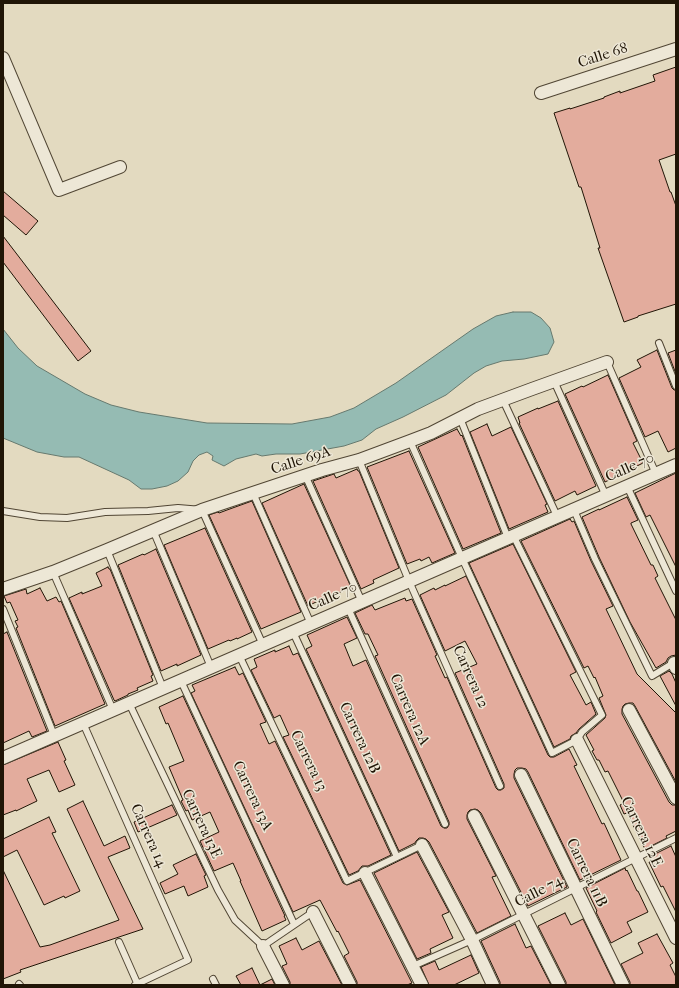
<!DOCTYPE html>
<html>
<head>
<meta charset="utf-8">
<style>
	body { margin:0 }
	#map { position:relative; width:679px; height:988px; overflow:hidden; background:#e3dac0; font-family:"IM FELL French Canon",serif }
	canvas { display:block }
	.frame { position:absolute; inset:0; border:4px solid #201506; pointer-events:none }
</style>
</head>
<body>
<div id="map">
<canvas width="679" height="988"></canvas>
<div class="frame"></div>
</div>
<script>
const c = document.querySelector('canvas').getContext('2d');
c.lineJoin = 'round';
function paint(path, color) {
  c.fillStyle = color;
  c.fill(path, 'evenodd');
}
function shape(rows) {
  const path = new Path2D();
  for (const r of rows) {
    path.moveTo(r[0], r[1]);
    for (let i = 2; i < r.length; i += 2) path.lineTo(r[i], r[i + 1]);
  }
  return path;
}
function stroke(path, color, width, dash) {
  c.strokeStyle = color;
  c.lineWidth = width;
  c.lineCap = dash ? 'butt' : 'round';
  c.setLineDash(dash || []);
  c.stroke(path);
}
function label(font, color, halo, rows, align = 'center') {
  c.font = font + ' "IM FELL French Canon",serif';
  c.lineWidth = 3;
  c.setLineDash([]);
  c.textBaseline = 'middle';
  c.strokeStyle = halo;
  c.fillStyle = color;
  for (const [text, x, y, turn = 0] of rows) {
    c.save();
    c.translate(x, y);
    c.rotate((+turn || 0) * Math.PI / 180);
    c.textAlign = isNaN(turn) ? turn : align;
    if (halo) c.strokeText(text, 0, 0);
    c.fillText(text, 0, 0);
    c.restore();
  }
}
const water = shape([
	[513,312,531,312,541,318,550,328,554,342,548,354,524,359,502,361,486,366,474,373,446,395,403,417,376,429,362,440,344,446,300,454,276,454,262,456,256,454,236,459,224,466,212,460,213,456,207,452,199,455,193,461,188,472,178,481,167,486,152,489,141,489,129,480,79,457,64,457,37,452,3,438,3,329,18,348,37,366,85,394,111,405,139,412,207,423,292,424,330,417,354,408,396,383,473,329,496,316,513,312]
]);
const building = shape([
	[676,67,676,154,659,160,670,192,671,192,676,206,676,304,638,316,638,317,624,322,598,248,600,248,581,187,579,187,554,113,570,108,570,109,604,98,604,97,620,91,620,93,655,81,653,75,676,67],
	[3,191,38,221,26,235,3,215,3,191],
	[3,236,91,351,78,361,3,262,3,236],
	[657,350,672,388,674,390,676,390,676,448,668,452,658,431,645,437,619,378,641,367,637,360,657,350],
	[676,350,676,374,668,353,676,350],
	[608,375,637,441,633,443,643,463,605,482,565,394,582,386,583,387,608,375],
	[558,401,596,486,577,495,575,491,555,501,519,423,520,423,518,417,538,408,538,409,558,401],
	[487,424,492,436,511,427,547,504,545,505,548,512,509,529,470,432,487,424],
	[457,429,461,436,462,435,501,533,463,549,418,447,457,429],
	[409,451,455,553,432,563,429,557,421,561,420,559,407,564,367,467,409,451],
	[357,469,358,471,359,471,399,568,373,580,374,583,361,589,313,481,334,474,336,478,357,469],
	[676,473,676,567,650,515,646,517,635,493,676,473],
	[304,484,351,587,320,602,320,600,308,606,262,503,304,484],
	[627,497,638,520,631,523,631,524,651,565,653,565,658,576,655,578,676,620,676,655,671,656,668,658,666,662,656,668,630,622,599,557,582,517,599,509,599,510,627,497],
	[252,501,301,612,261,629,209,515,218,512,219,513,227,510,252,501],
	[570,519,572,522,574,521,591,561,613,606,606,609,637,674,676,713,676,782,635,706,633,703,629,703,625,704,623,706,622,709,622,714,669,802,672,805,676,805,676,831,666,836,667,838,645,849,627,813,624,814,620,805,624,803,608,771,605,772,599,760,597,760,592,751,594,750,586,735,605,718,606,715,599,698,603,696,595,677,594,678,588,666,584,668,521,541,570,519],
	[205,528,252,632,237,639,237,638,230,641,229,640,208,649,164,545,205,528],
	[513,544,576,672,570,675,586,705,591,702,596,714,579,729,576,733,571,736,570,739,554,747,469,563,513,544],
	[156,549,201,655,177,666,177,664,161,671,118,565,143,554,144,555,156,549],
	[108,567,109,569,110,569,153,675,151,676,153,681,137,688,138,690,128,694,128,695,115,701,114,700,69,598,82,592,82,594,102,586,96,573,108,567],
	[466,576,548,755,550,757,554,757,569,749,577,765,574,766,602,824,604,823,621,860,580,880,528,772,526,769,522,768,517,768,515,770,514,774,514,778,567,887,528,906,481,813,478,810,475,809,470,810,468,812,467,815,467,819,496,876,492,877,511,916,477,933,429,842,426,839,423,838,419,838,416,841,415,843,399,851,306,649,312,646,307,635,347,617,357,638,344,644,353,666,366,660,441,826,444,828,447,828,449,825,449,822,375,656,378,655,368,634,365,634,355,613,372,605,375,610,405,598,406,601,412,599,437,655,435,656,445,678,447,677,496,788,498,790,501,790,504,788,504,784,455,673,477,664,465,641,445,651,420,595,434,588,435,590,445,585,445,586,466,576],
	[40,588,47,601,56,597,59,602,61,601,105,704,55,726,16,628,18,627,15,621,18,620,10,602,7,603,4,596,26,589,27,594,40,588],
	[7,632,47,731,32,737,29,731,3,743,3,634,7,632],
	[289,646,293,655,298,653,391,855,368,866,362,866,358,871,349,875,283,737,289,735,280,715,274,718,251,670,257,667,254,659,275,650,275,652,289,646],
	[235,667,239,675,243,673,266,722,260,724,269,744,275,741,343,883,347,885,360,880,412,983,407,985,357,985,357,982,344,956,349,953,338,931,337,932,320,900,293,912,191,693,195,691,192,685,235,667],
	[669,671,672,674,676,683,676,706,660,676,669,671],
	[183,696,285,916,284,916,286,920,262,931,240,881,241,881,233,863,214,871,200,841,219,832,210,812,192,820,188,810,186,811,181,801,183,800,169,767,184,761,168,723,166,724,159,707,183,696],
	[58,742,66,760,64,761,75,785,59,792,49,770,27,779,37,801,16,811,16,810,3,815,3,765,58,742],
	[83,801,104,846,125,836,130,848,108,857,143,929,20,970,21,972,3,979,3,870,40,947,50,945,119,920,67,809,83,801],
	[172,805,177,815,138,832,134,822,172,805],
	[49,817,56,832,52,833,80,891,65,898,64,896,44,905,17,850,3,857,3,839,49,817],
	[671,846,676,857,676,912,663,886,661,887,649,862,651,861,649,857,671,846],
	[417,852,449,912,442,915,453,938,430,949,431,953,417,959,374,873,417,852],
	[196,854,206,875,204,876,208,887,188,896,184,886,165,894,160,883,178,874,173,865,196,854],
	[625,868,626,871,627,870,637,891,638,891,648,912,627,922,632,932,611,943,596,912,597,911,586,888,625,868],
	[565,913,571,925,583,919,615,985,566,985,566,982,538,926,565,913],
	[515,924,526,948,531,946,551,985,500,985,500,982,481,941,515,924],
	[657,934,673,963,670,965,676,977,676,985,630,985,630,982,621,964,643,953,638,943,657,934],
	[296,938,302,950,319,941,342,985,290,985,290,982,282,966,287,964,279,946,296,938],
	[471,955,479,973,454,985,429,985,421,967,435,961,439,970,471,955],
	[252,968,260,985,272,979,275,985,241,985,236,976,252,968]
]);
const service = shape([
	[659,343,676,386],
	[607,362,656,474],
	[554,381,606,496],
	[503,400,557,516],
	[460,418,508,538],
	[410,441,462,558,552,753,577,740,582,732,602,715,513,535],
	[359,460,409,581,500,786],
	[305,475,362,602],
	[627,486,676,591],
	[253,493,311,624],
	[574,510,595,559,652,676,675,662],
	[3,511,40,517,67,518,105,512,148,511,178,508,202,510,263,645],
	[153,530,211,667],
	[107,550,163,688],
	[53,572,113,710],
	[348,608,445,824],
	[3,609,54,735],
	[293,632,397,857],
	[239,655,347,881,422,845],
	[181,681,294,924],
	[129,703,218,890,235,920,263,946,313,912],
	[83,723,188,960,135,985],
	[119,942,138,985],
	[413,966,472,940,676,838],
	[213,979,216,985],
	[19,984,20,985]
]);
const minor = shape([
	[3,58,59,190,120,167],
	[541,93,676,49],
	[3,589,53,572,107,550,202,510,322,470,359,460,410,441,431,433,478,409,532,389,607,362],
	[674,663,676,668],
	[629,710,676,798],
	[577,740,676,938],
	[3,758,676,465],
	[521,775,623,985],
	[474,816,559,985],
	[422,845,472,940,493,985],
	[365,873,422,985],
	[313,912,350,985],
	[263,946,283,985]
]);
const streetNames = [
	["Calle 68",603,56,-18],
	["Calle 69A",301,461,-18],
	["Calle 70",630,468,-24],
	["Calle 70",333,597,-24],
	["Carrera 12",470,677,66],
	["Carrera 12A",409,710,66],
	["Carrera 12B",359,738,65],
	["Carrera 13",308,761,64],
	["Carrera 13A",252,796,65],
	["Carrera 13E",201,824,65],
	["Carrera 12E",641,832,64],
	["Carrera 14",148,836,66],
	["Carrera 11B",586,873,64],
	["Calle 74",539,892,-27]
];
paint(water, '#95bbb3');
stroke(water, '#66796e', 1);
paint(building, '#e3ac9d');
stroke(building, '#201506', 1);
stroke(service, '#514634', 8);
stroke(minor, '#514634', 14);
stroke(service, '#ede7d6', 6);
stroke(minor, '#ede7d6', 12);
label('15px', '#201506', '#ede7d6', streetNames);
</script>
</body>
</html>
